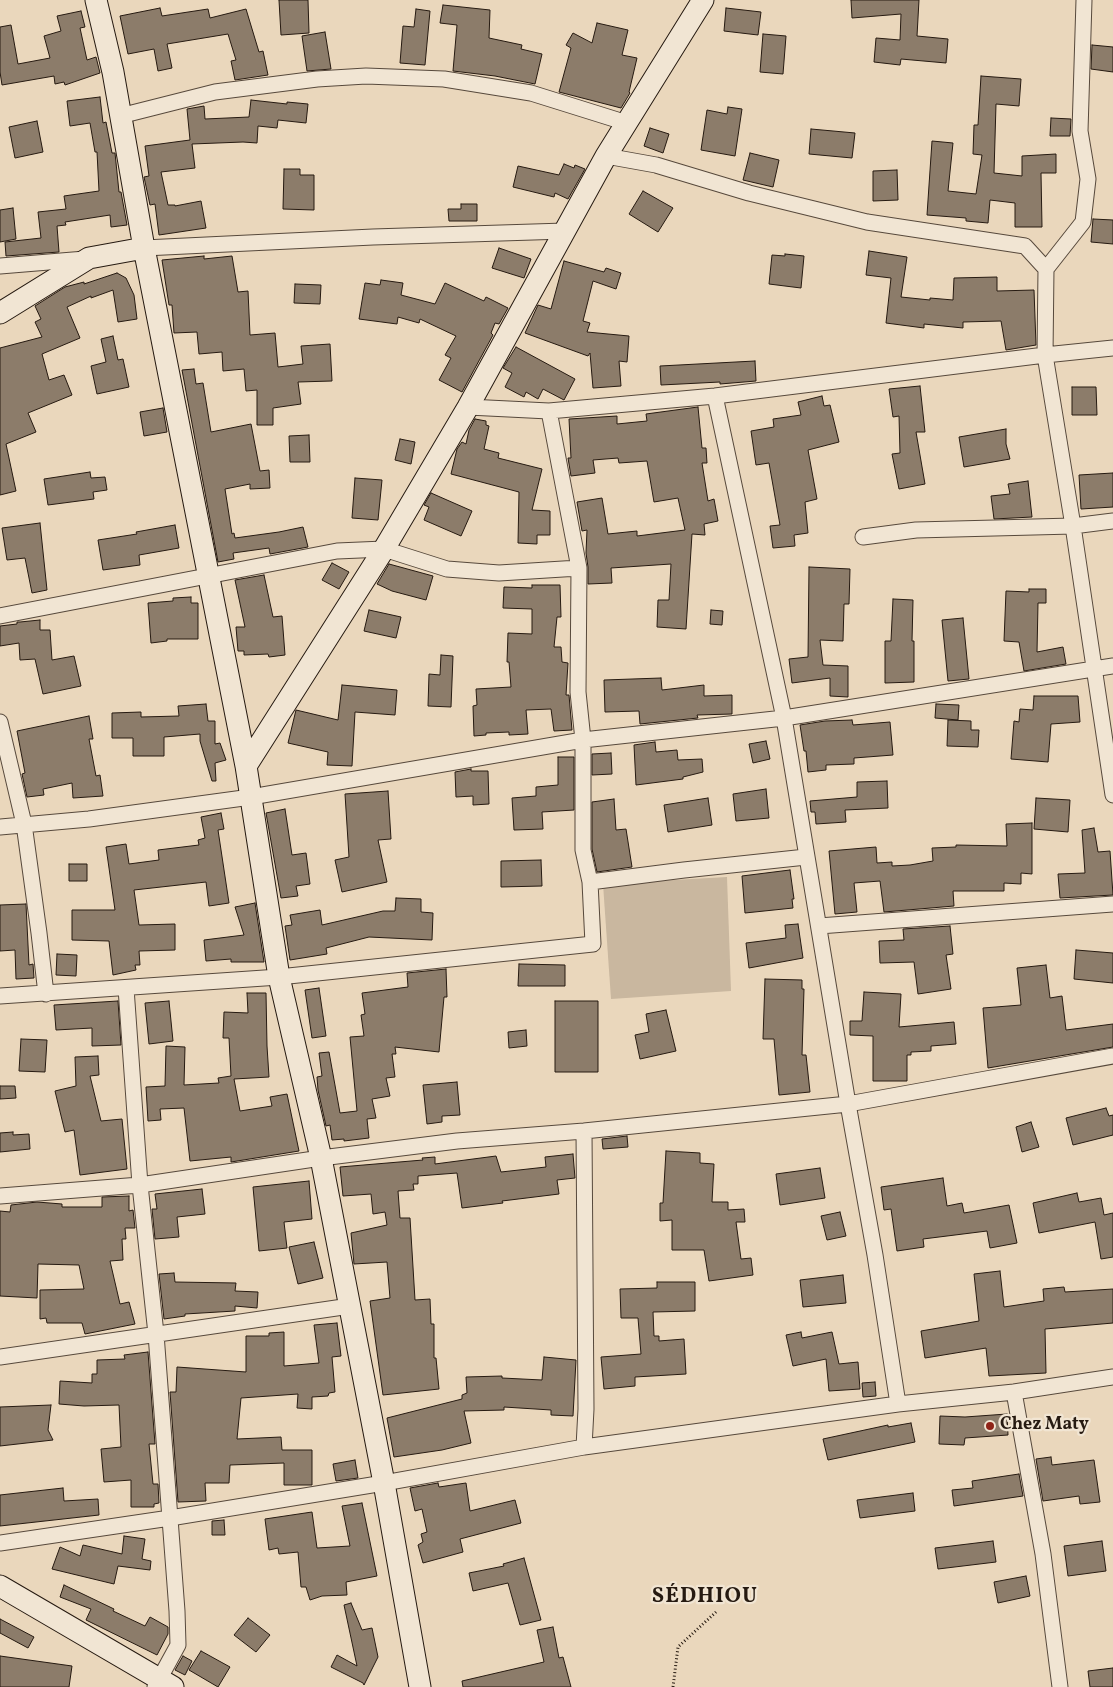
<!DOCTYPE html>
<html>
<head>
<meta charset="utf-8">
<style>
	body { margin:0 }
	canvas { display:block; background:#ead7bc }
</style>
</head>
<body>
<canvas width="1113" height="1687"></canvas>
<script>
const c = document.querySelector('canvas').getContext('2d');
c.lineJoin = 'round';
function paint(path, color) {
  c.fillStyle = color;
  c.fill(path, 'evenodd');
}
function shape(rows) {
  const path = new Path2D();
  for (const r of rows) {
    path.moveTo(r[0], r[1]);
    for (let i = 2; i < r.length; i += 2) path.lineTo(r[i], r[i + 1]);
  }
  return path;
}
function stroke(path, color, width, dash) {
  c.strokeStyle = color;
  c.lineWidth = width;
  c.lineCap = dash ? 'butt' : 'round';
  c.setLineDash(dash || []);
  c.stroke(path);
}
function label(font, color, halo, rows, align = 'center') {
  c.font = font + ' Vollkorn,serif';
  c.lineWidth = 4.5;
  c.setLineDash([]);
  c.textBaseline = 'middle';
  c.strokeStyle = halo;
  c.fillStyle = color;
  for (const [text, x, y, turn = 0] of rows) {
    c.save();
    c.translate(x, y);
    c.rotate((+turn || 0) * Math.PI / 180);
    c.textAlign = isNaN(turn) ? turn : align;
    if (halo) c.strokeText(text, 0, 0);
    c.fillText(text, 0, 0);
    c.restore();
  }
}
const green = shape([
	[727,877,731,991,611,999,603,884]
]);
const building = shape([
	[279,0,308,0,309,33,281,35,279,0],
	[851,0,919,0,917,36,948,39,946,63,901,59,900,65,874,62,876,38,900,40,901,14,852,18,851,0],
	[443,5,490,10,489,38,522,45,521,49,542,54,535,84,495,76,453,71,457,25,440,23,443,5],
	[160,8,162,16,208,9,210,18,246,9,259,52,263,51,268,75,235,80,231,61,236,60,228,34,167,44,172,68,158,71,154,49,128,54,120,16,160,8],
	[726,8,761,12,758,35,724,31,726,8],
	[416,9,430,11,425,65,400,63,403,26,414,27,416,9],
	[81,11,85,27,80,28,87,60,96,57,100,73,65,85,64,82,55,84,54,76,2,85,0,72,0,27,11,25,18,64,50,58,44,36,61,31,57,16,81,11],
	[597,23,628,30,622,55,637,58,629,92,630,93,621,108,559,92,571,48,566,45,573,33,592,43,597,23],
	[325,32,331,69,307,71,302,36,325,32],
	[763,34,786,36,783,74,760,72,763,34],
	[1092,45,1113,47,1113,72,1091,69,1092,45],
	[981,76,1021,79,1019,106,996,104,994,173,1022,176,1022,156,1056,154,1056,173,1041,173,1042,227,1015,227,1015,203,990,200,988,223,966,221,966,218,927,215,932,141,953,143,948,191,976,194,982,155,973,154,974,125,978,125,981,76],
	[100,97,103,123,106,122,112,153,115,153,119,192,121,192,127,225,111,227,110,215,65,222,66,225,57,226,59,252,6,256,5,242,41,238,38,212,66,209,64,196,99,191,97,152,95,152,90,123,70,126,67,101,100,97],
	[251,100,287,104,287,102,308,104,306,123,278,120,277,128,258,126,257,143,243,142,192,144,195,168,161,172,168,205,175,205,175,206,201,201,206,228,159,235,155,204,150,205,144,177,149,176,145,146,190,140,187,109,204,106,205,119,249,117,251,100],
	[728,107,742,109,735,156,701,150,707,110,727,114,728,107],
	[1051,118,1071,119,1070,136,1050,136,1051,118],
	[37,121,43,152,15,158,9,127,37,121],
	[650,128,669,134,663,153,644,146,650,128],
	[811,129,855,133,852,158,809,154,811,129],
	[750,153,779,160,773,187,743,180,750,153],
	[564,164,574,168,575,165,585,169,568,199,555,193,554,197,513,187,518,166,559,175,564,164],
	[284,169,300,169,300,175,314,175,314,210,283,209,284,169],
	[897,170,898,200,873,201,873,171,897,170],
	[643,191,673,208,658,232,629,214,643,191],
	[461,204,477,204,477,221,449,221,448,209,461,209,461,204],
	[13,208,16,239,0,242,0,210,13,208],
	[1093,219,1113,220,1113,244,1091,242,1093,219],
	[499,248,531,259,524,278,492,268,499,248],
	[869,251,907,257,901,297,930,300,930,298,953,300,954,278,997,277,997,291,1034,290,1036,345,1006,350,1001,321,963,322,963,328,924,324,924,328,886,323,891,278,866,275,869,251],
	[785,254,804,256,801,288,769,284,772,255,785,256,785,254],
	[204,256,204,259,232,256,238,292,248,291,250,335,275,333,278,367,303,364,301,346,330,344,332,381,298,382,301,404,273,408,273,425,257,425,257,390,246,391,244,369,223,371,222,352,199,354,197,332,174,333,172,305,169,305,162,260,204,256],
	[564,261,604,272,606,268,621,273,616,289,593,281,583,321,590,323,587,332,629,336,627,362,619,361,621,386,593,388,590,353,588,356,525,333,538,305,551,309,564,261],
	[117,273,126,278,134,295,137,319,118,322,113,290,91,298,91,296,67,307,80,338,42,354,49,380,64,375,72,395,28,413,36,432,6,444,16,491,0,495,0,348,42,337,35,322,41,319,35,306,65,287,84,282,84,284,117,273],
	[381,280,403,283,401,295,435,304,445,283,484,301,486,297,508,308,499,324,495,323,491,333,493,335,462,392,439,380,451,358,445,355,456,336,420,319,419,323,398,317,397,324,359,319,365,283,380,285,381,280],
	[295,284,321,285,320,304,294,303,295,284],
	[113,336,118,360,123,359,129,387,97,394,91,366,106,362,101,339,113,336],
	[516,347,575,379,564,400,543,389,538,399,526,392,524,397,505,387,512,373,503,368,516,347],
	[755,361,756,381,720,384,720,382,661,385,660,366,755,361],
	[194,369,196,384,203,383,211,432,251,424,260,471,269,470,270,488,250,489,250,484,225,489,232,534,234,533,235,538,279,532,303,527,308,547,270,554,269,548,233,553,234,559,218,562,182,370,194,369],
	[920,386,925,432,916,432,925,484,899,489,892,454,900,453,899,416,893,417,889,389,920,386],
	[1072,387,1096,387,1097,415,1072,415,1072,387],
	[822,396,824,406,830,405,839,442,808,450,817,499,805,502,808,533,794,535,795,546,773,548,770,526,780,525,769,463,756,465,751,431,774,427,773,419,801,415,798,402,822,396],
	[698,407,702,448,706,448,707,463,702,463,708,501,714,499,718,521,704,524,705,535,692,534,686,629,657,627,658,600,669,600,671,564,611,568,612,583,588,584,588,567,586,553,587,530,582,531,577,502,602,498,608,534,637,531,637,536,685,530,678,498,654,502,647,461,619,463,618,458,593,460,595,473,571,476,568,458,571,458,569,419,617,416,617,424,647,421,646,414,698,407],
	[163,408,167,432,144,436,140,412,163,408],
	[475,419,486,421,486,425,489,426,484,449,499,453,498,458,542,469,532,510,550,511,550,535,537,535,537,544,518,543,519,492,451,474,457,449,462,442,466,444,469,430,475,419],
	[1006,429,1006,444,1010,459,964,467,959,437,1006,429],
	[309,435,310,462,290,462,289,436,309,435],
	[400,439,415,442,411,464,395,460,400,439],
	[90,472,91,478,105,477,107,490,93,492,94,499,48,505,44,479,90,472],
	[1113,473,1113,507,1081,509,1079,475,1113,473],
	[355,478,382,480,378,520,352,518,355,478],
	[1028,481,1032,517,994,519,991,496,1010,494,1008,484,1028,481],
	[431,493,472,511,461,536,424,520,429,507,424,505,431,493],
	[40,523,47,590,32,593,25,558,7,560,2,528,40,523],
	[175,525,179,548,139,555,140,565,103,570,98,540,137,534,136,532,175,525],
	[332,563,349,572,339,589,322,580,332,563],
	[389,564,433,576,426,600,392,591,377,584,389,564],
	[809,567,850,569,849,604,844,604,843,641,820,640,823,665,848,666,848,697,830,696,830,678,792,683,789,659,808,657,809,567],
	[264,575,273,617,282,616,285,655,269,657,268,654,244,655,244,651,238,651,236,627,245,627,235,580,264,575],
	[532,585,560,585,561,617,557,617,554,647,561,647,562,662,568,663,566,695,569,695,572,730,554,731,551,709,526,710,528,734,509,735,509,732,486,733,486,735,474,736,473,706,477,705,476,689,511,687,509,662,507,662,508,633,532,634,532,609,503,608,504,587,532,588,532,585],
	[1029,589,1046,589,1046,603,1038,603,1037,652,1063,647,1066,664,1024,671,1019,642,1004,641,1006,591,1029,592,1029,589],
	[191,597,191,603,198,603,198,639,167,639,167,641,151,643,148,603,173,601,173,598,191,597],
	[893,599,913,600,912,641,914,641,914,682,885,683,885,641,891,641,893,599],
	[369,610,401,617,396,638,364,631,369,610],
	[711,610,723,611,722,625,710,624,711,610],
	[963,618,969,679,948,681,942,620,963,618],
	[40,620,40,630,50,630,52,660,74,656,81,686,43,694,35,659,20,660,19,643,0,646,0,626,17,624,17,622,20,622,40,620],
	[441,655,453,656,451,707,428,706,429,674,440,675,441,655],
	[661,678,662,690,704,685,704,696,732,695,732,714,697,715,698,718,640,724,639,711,605,712,604,680,661,678],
	[342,685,397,690,395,715,355,712,352,766,327,765,328,752,288,743,296,710,338,720,342,685],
	[1034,696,1078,696,1080,722,1051,724,1048,762,1011,759,1014,721,1019,722,1020,709,1033,710,1034,696],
	[206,704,208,721,215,721,215,744,220,743,226,760,215,763,216,781,212,781,200,741,200,734,164,737,164,756,133,756,133,738,112,738,112,713,141,712,141,717,179,716,178,706,206,704],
	[936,704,959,705,958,720,935,718,936,704],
	[89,716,93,739,89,739,96,776,100,775,103,796,73,798,72,783,43,789,44,795,27,797,22,774,25,773,17,731,89,716],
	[852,720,853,725,890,722,893,755,854,758,854,764,826,765,826,770,808,772,806,751,804,751,800,725,825,721,852,720],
	[948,720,971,721,971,730,979,730,978,747,947,746,948,720],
	[766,741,770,759,753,763,749,744,766,741],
	[655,742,656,752,677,750,678,760,702,759,703,772,683,777,683,779,636,785,634,745,655,742],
	[611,753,612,774,592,775,592,754,611,753],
	[558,757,574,757,574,810,542,812,543,829,514,830,512,798,536,796,536,787,558,785,558,757],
	[471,769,471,771,488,771,489,804,473,805,473,796,456,797,455,772,471,769],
	[887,781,888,808,845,810,846,822,816,824,815,812,811,812,810,801,857,797,857,782,887,781],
	[766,789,769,818,736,821,733,794,766,789],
	[388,791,391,839,378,840,387,882,342,892,335,860,349,857,345,794,388,791],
	[708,798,712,825,668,832,664,805,708,798],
	[1036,798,1070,800,1068,832,1034,829,1036,798],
	[614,799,616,830,626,829,632,867,597,872,592,849,592,802,614,799],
	[285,809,292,855,306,853,310,884,296,886,298,896,281,898,266,813,285,809],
	[221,813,224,829,218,830,229,903,209,906,206,882,134,890,139,925,175,924,175,950,139,951,140,965,135,965,136,970,113,975,109,941,72,940,72,910,115,910,106,847,126,844,129,864,159,860,158,850,199,845,198,840,205,838,201,817,221,813],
	[1032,823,1032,874,1021,873,1021,884,1004,883,1004,891,953,891,954,906,884,912,880,881,854,883,857,912,835,914,829,851,876,847,877,863,892,862,892,866,910,865,933,861,932,848,956,847,956,845,1007,846,1006,824,1032,823],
	[1094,828,1098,852,1110,851,1113,895,1060,898,1058,874,1085,873,1082,830,1094,828],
	[541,860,542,886,501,887,501,861,541,860],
	[69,864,87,864,87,881,69,881,69,864],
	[790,870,794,899,792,899,793,908,745,913,742,876,790,870],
	[396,898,421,899,421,912,433,913,432,940,369,937,326,948,327,954,290,960,285,926,292,925,290,915,320,910,322,925,383,911,395,911,396,898],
	[255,903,264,962,231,962,231,959,206,961,204,940,244,935,235,907,255,903],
	[26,904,29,965,33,964,34,978,16,979,15,950,0,951,0,905,26,904],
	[798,924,803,958,749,968,746,943,786,938,785,925,798,924],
	[950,926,953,954,946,955,951,989,918,994,914,962,880,963,879,941,904,940,903,929,950,926],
	[1076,950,1113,953,1113,983,1074,979,1076,950],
	[57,954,77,955,76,976,56,975,57,954],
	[519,964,565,965,565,986,518,986,519,964],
	[1046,965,1050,998,1062,996,1066,1030,1113,1024,1113,1047,988,1068,983,1008,1021,1005,1017,968,1046,965],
	[446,969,447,997,444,997,439,1052,395,1047,396,1054,392,1054,395,1077,386,1078,390,1096,372,1099,376,1118,367,1119,369,1138,344,1141,344,1139,332,1140,330,1125,326,1126,318,1090,317,1077,322,1076,319,1053,329,1052,340,1113,357,1111,350,1037,364,1036,361,1015,365,1014,362,993,408,987,407,973,446,969],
	[765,979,802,980,802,989,804,989,802,1055,806,1055,810,1092,779,1095,774,1039,763,1039,765,979],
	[319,988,326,1036,312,1038,305,990,319,988],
	[864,992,901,994,899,1027,954,1022,956,1044,931,1046,931,1051,911,1052,911,1055,907,1055,907,1081,873,1081,873,1036,850,1035,850,1021,862,1021,864,992],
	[247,993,266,993,267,1046,269,1077,234,1079,240,1111,272,1106,270,1097,287,1094,299,1151,231,1162,231,1157,190,1161,184,1108,160,1109,161,1120,148,1121,146,1087,165,1086,166,1046,185,1047,184,1085,219,1083,218,1078,231,1076,229,1038,223,1038,224,1012,248,1013,247,993],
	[118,1001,121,1045,92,1046,92,1028,56,1030,54,1005,118,1001],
	[169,1001,173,1041,149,1044,145,1003,169,1001],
	[555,1001,598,1001,598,1072,555,1072,555,1001],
	[666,1010,676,1051,640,1059,635,1035,649,1032,646,1014,666,1010],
	[526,1030,527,1046,509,1048,508,1032,526,1030],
	[21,1039,47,1040,45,1072,19,1071,21,1039],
	[98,1056,99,1075,90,1076,101,1121,122,1119,127,1169,80,1175,74,1130,65,1132,55,1091,76,1086,75,1057,98,1056],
	[457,1082,460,1115,442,1116,442,1122,427,1124,423,1085,457,1082],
	[0,1086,15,1086,16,1098,0,1099,0,1086],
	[1106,1108,1109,1116,1113,1115,1113,1135,1073,1145,1066,1118,1106,1108],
	[1031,1122,1039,1147,1022,1152,1016,1127,1031,1122],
	[13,1132,13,1135,29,1134,30,1149,0,1152,0,1133,13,1132],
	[627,1136,628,1147,603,1149,602,1139,627,1136],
	[666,1151,700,1153,700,1163,714,1164,712,1202,728,1202,728,1210,744,1209,745,1222,736,1222,741,1259,751,1258,753,1275,709,1281,704,1250,672,1250,672,1220,660,1221,660,1203,663,1203,666,1151],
	[573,1154,575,1178,557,1180,559,1194,502,1201,503,1203,462,1208,457,1173,418,1176,418,1184,413,1184,414,1190,398,1191,400,1218,410,1218,415,1300,430,1299,431,1324,434,1324,434,1358,436,1358,439,1389,383,1395,370,1301,390,1298,387,1262,354,1264,351,1233,387,1225,385,1212,373,1214,371,1194,343,1196,340,1167,423,1160,422,1158,435,1157,435,1164,496,1156,501,1172,546,1167,545,1157,573,1154],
	[820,1168,825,1198,780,1205,776,1174,820,1168],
	[943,1178,947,1206,962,1203,964,1213,1009,1205,1017,1243,990,1248,987,1231,923,1239,924,1247,897,1251,891,1209,884,1210,881,1187,943,1178],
	[309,1181,312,1219,284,1222,287,1248,259,1251,253,1187,309,1181],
	[202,1189,205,1214,177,1217,179,1237,155,1239,152,1209,157,1209,155,1194,202,1189],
	[1077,1193,1079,1202,1101,1198,1104,1215,1113,1213,1113,1257,1101,1259,1095,1222,1039,1233,1033,1203,1077,1193],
	[129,1196,129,1211,133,1210,135,1228,125,1228,126,1239,122,1239,123,1260,110,1261,120,1304,129,1302,135,1324,85,1334,82,1323,47,1323,46,1318,40,1319,40,1290,84,1289,79,1265,38,1264,37,1298,0,1296,0,1211,10,1212,11,1205,37,1202,62,1204,62,1207,102,1207,102,1197,129,1196],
	[840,1212,846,1236,827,1240,821,1216,840,1212],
	[314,1242,323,1278,298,1284,289,1247,314,1242],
	[1000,1271,1004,1307,1044,1301,1043,1289,1064,1287,1065,1292,1113,1289,1113,1323,1045,1329,1046,1373,989,1376,986,1348,925,1358,921,1331,979,1321,974,1274,1000,1271],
	[174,1273,175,1282,236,1283,235,1291,258,1292,257,1308,235,1306,235,1311,185,1314,185,1316,164,1319,159,1274,174,1273],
	[843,1275,846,1303,803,1307,800,1280,843,1275],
	[657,1282,695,1282,695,1311,653,1312,654,1336,659,1336,659,1341,684,1339,686,1374,635,1377,635,1386,604,1389,601,1357,641,1354,638,1318,621,1318,620,1289,657,1288,657,1282],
	[337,1323,341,1356,332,1357,335,1392,329,1393,328,1396,312,1397,312,1409,297,1408,298,1394,241,1398,237,1439,281,1437,282,1450,312,1450,312,1485,284,1485,284,1463,230,1465,229,1483,205,1483,206,1501,178,1502,170,1392,176,1392,177,1367,246,1372,246,1336,269,1336,269,1333,284,1332,284,1366,319,1363,314,1325,337,1323],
	[801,1332,802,1338,832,1332,839,1364,858,1362,860,1389,829,1391,826,1359,793,1366,786,1335,801,1332],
	[148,1352,155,1444,149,1444,153,1484,158,1484,159,1503,154,1504,154,1507,131,1507,131,1480,104,1482,101,1449,121,1447,119,1405,84,1406,59,1404,60,1381,92,1383,92,1374,97,1374,97,1360,125,1359,124,1355,148,1352],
	[544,1357,576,1360,573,1416,551,1415,551,1410,504,1407,504,1410,464,1411,471,1443,442,1450,394,1457,387,1418,462,1399,462,1395,467,1393,466,1377,502,1376,502,1378,542,1380,544,1357],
	[875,1382,876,1396,863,1397,862,1383,875,1382],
	[51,1405,48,1430,53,1440,0,1446,0,1407,51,1405],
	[1007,1414,1008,1435,965,1438,964,1445,939,1444,940,1416,965,1417,1007,1414],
	[911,1423,915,1442,828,1460,823,1439,888,1425,888,1427,911,1423],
	[1051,1457,1052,1465,1094,1460,1100,1502,1080,1504,1079,1496,1043,1501,1036,1459,1051,1457],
	[355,1460,358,1478,336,1481,333,1464,355,1460],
	[1019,1474,1023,1496,954,1506,952,1490,973,1488,972,1481,1019,1474],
	[438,1483,439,1487,466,1483,470,1511,515,1500,521,1523,460,1539,463,1552,423,1563,418,1545,423,1542,421,1534,427,1532,422,1509,415,1511,410,1488,438,1483],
	[63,1488,64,1501,98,1499,99,1515,0,1526,0,1495,63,1488],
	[913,1493,915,1511,860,1518,857,1500,913,1493],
	[362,1503,377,1576,346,1582,347,1595,322,1596,310,1600,306,1587,301,1587,298,1552,279,1554,278,1548,269,1550,265,1519,312,1512,317,1548,350,1546,342,1506,362,1503],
	[224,1520,225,1535,212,1535,212,1521,224,1520],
	[124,1536,145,1539,142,1559,151,1561,150,1570,118,1566,114,1584,52,1569,60,1547,80,1556,83,1545,122,1554,124,1536],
	[993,1541,996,1562,938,1569,935,1548,993,1541],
	[1102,1541,1106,1571,1068,1576,1064,1546,1102,1541],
	[524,1558,541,1620,520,1625,508,1583,473,1591,469,1573,504,1566,503,1564,524,1558],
	[1026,1576,1030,1596,998,1603,994,1582,1026,1576],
	[64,1585,114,1609,113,1611,145,1626,150,1617,168,1627,168,1634,157,1655,86,1620,91,1609,60,1597,64,1585],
	[351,1603,362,1630,372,1628,378,1657,364,1685,363,1683,331,1667,337,1655,357,1666,344,1605,351,1603],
	[248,1618,270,1635,256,1652,234,1635,248,1618],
	[0,1619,34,1637,28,1648,0,1633,0,1619],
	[553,1627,559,1658,563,1657,571,1687,463,1687,462,1681,544,1662,537,1630,553,1627],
	[201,1651,230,1667,218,1687,189,1670,201,1651],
	[0,1656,72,1666,69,1687,0,1687,0,1656],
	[183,1656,192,1661,185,1675,175,1670,183,1656],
	[1113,1668,1113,1687,1090,1687,1088,1671,1113,1668]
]);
const path = shape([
	[673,1687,678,1647,716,1612]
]);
const street = shape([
	[120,116,215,92,317,79,366,76,444,79,531,93,627,123],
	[606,156,656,165,749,193,867,222,1025,246,1046,269,1045,355,1073,526,1113,795],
	[144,248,373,237,565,231],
	[0,266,85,259],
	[1046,269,1083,222,1088,179,1080,131,1084,0],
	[715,396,784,718,848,1104,875,1255,898,1404],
	[468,407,549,411,715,396,1045,355,1113,348],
	[549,411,579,568,578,692,583,740,583,850,590,882,684,870,806,857],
	[863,537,916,530,1073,526,1113,521],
	[0,616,337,551,384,549,447,569,499,573,579,568],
	[0,722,24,824,39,933,46,994],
	[0,827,89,819,251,797,583,740,784,718,1113,666],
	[819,926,1113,904],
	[126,988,140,1185,156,1334,177,1611,178,1645,155,1687],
	[0,996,279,977,593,944,590,882],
	[0,1196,140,1185,321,1158,457,1141,584,1131,848,1104,1113,1056],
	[0,1357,350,1306],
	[1014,1392,1043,1554,1060,1687],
	[584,1447,586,1409,584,1131],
	[0,1543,170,1518,384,1483,584,1447,898,1404,1014,1392,1113,1377]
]);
const secondary = shape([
	[96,0,113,72,144,248,246,766,279,977,321,1158,384,1483,420,1687],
	[0,313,89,258,144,248],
	[246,766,384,549,468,407,606,156,703,0],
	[0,1586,173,1687]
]);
const markers = [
	[990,1426,5,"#8f2418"]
];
const poiNames = [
	["Chez Maty",1000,1426]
];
const districtNames = [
	["SÉDHIOU",705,1598]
];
paint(green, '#c9b79f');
paint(building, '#8c7c6a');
stroke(building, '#261a11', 1);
stroke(street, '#57493c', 17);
stroke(secondary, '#261a11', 23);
stroke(path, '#261a11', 3, [1, 2.5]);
stroke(street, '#f1e5d3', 15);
stroke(secondary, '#f1e5d3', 21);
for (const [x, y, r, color] of markers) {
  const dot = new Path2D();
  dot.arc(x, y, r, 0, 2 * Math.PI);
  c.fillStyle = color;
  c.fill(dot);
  stroke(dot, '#f1e5d3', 2);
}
label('bold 18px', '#261a11', '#f1e5d3', poiNames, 'left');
c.letterSpacing = '1px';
label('bold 22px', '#261a11', '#f1e5d3', districtNames);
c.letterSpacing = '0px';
</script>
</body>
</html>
